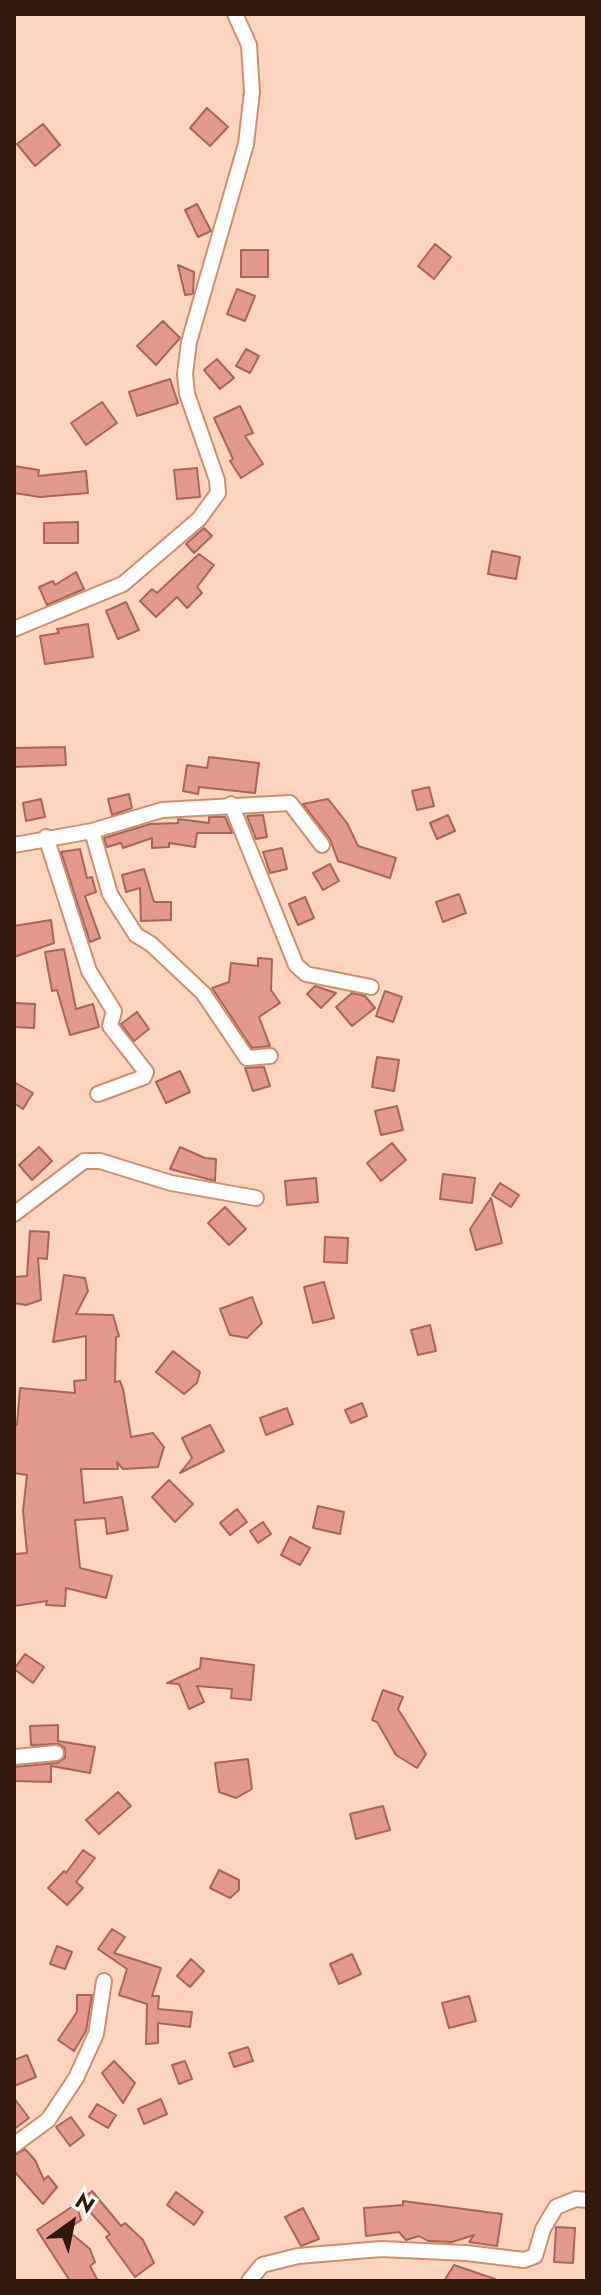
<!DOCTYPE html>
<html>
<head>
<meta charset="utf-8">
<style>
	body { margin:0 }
	#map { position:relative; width:601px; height:2295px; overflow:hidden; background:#fdd4bf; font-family:Jost,sans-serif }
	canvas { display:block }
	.frame { position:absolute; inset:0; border:16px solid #31180b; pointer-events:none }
	.north { position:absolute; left:32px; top:2183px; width:80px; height:80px; -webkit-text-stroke:6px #fff; paint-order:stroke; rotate:33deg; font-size:22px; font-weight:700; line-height:32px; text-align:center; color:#31180b }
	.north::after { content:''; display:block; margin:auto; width:28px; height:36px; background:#31180b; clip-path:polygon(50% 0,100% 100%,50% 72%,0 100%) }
</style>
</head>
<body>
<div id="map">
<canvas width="601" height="2295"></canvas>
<div class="frame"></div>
<div class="north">N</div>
</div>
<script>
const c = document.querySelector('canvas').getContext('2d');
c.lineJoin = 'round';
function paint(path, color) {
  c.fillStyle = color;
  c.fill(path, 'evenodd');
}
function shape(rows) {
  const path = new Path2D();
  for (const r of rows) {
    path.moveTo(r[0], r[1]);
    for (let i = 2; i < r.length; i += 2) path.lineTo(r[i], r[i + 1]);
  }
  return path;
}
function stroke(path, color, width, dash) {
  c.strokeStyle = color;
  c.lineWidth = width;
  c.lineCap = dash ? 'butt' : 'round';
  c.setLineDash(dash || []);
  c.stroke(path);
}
const building = shape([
	[207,108,228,127,210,146,190,128,207,108],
	[43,124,60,145,35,166,17,144,43,124],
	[197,204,211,231,198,237,185,210,197,204],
	[435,244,451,257,434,279,418,266,435,244],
	[241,250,268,250,268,277,241,277,241,250],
	[178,265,194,272,193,294,185,295,178,265],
	[237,289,255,296,245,321,227,314,237,289],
	[163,321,180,338,156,365,137,346,163,321],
	[246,349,259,356,250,373,236,366,246,349],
	[217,359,234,378,220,389,204,370,217,359],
	[170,379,178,403,137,416,129,392,170,379],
	[102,402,117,423,86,445,71,423,102,402],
	[240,406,253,433,245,436,263,464,241,478,230,461,233,459,214,418,240,406],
	[14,466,39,470,38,476,86,471,88,493,40,497,14,493,14,466],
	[197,468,200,497,177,499,174,470,197,468],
	[78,522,78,543,44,543,44,523,78,522],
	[204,528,212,536,194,553,186,544,204,528],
	[492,551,520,557,516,579,488,574,492,551],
	[199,554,214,565,197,587,202,593,187,608,177,597,156,617,140,601,152,589,157,593,199,554],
	[76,572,84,589,47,605,39,587,53,581,55,585,76,572],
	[126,602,139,630,118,639,106,611,126,602],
	[88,624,93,657,45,664,40,636,59,633,57,629,88,624],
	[65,747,66,765,14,767,14,748,65,747],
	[209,757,259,763,255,793,199,787,198,794,183,791,187,765,207,768,209,757],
	[429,787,434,806,417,810,412,791,429,787],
	[129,794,132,808,112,815,108,799,129,794],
	[41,799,45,817,26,821,23,803,41,799],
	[328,799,347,823,358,846,396,858,390,878,338,861,330,839,303,804,328,799],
	[263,815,267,837,256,839,247,816,263,815],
	[448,815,455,831,437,839,430,823,448,815],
	[209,817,225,817,232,833,197,833,195,847,169,843,169,847,152,848,152,838,123,848,121,843,107,847,104,838,150,824,178,823,178,819,209,823,209,817],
	[282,848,287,869,270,873,263,852,282,848],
	[80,849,87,878,92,877,96,892,85,896,100,938,90,942,61,852,80,849],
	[330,864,339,881,323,890,313,873,330,864],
	[144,869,154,902,171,902,171,920,141,921,140,888,126,892,122,875,144,869],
	[459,894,466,913,443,922,436,902,459,894],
	[305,897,314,918,298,925,289,904,305,897],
	[51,920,54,943,14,957,14,926,51,920],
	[64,949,76,1009,93,1004,99,1027,70,1035,57,990,52,991,45,952,64,949],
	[258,958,272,959,271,990,280,1003,259,1017,270,1046,252,1048,212,988,229,982,231,963,258,966,258,958],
	[315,986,336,993,321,1008,307,994,315,986],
	[385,991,402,997,393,1022,376,1016,385,991],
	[352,993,365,996,375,1008,352,1026,336,1007,352,993],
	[14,1003,35,1004,34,1028,14,1027,14,1003],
	[137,1012,149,1029,134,1041,121,1024,137,1012],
	[377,1057,399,1060,394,1091,372,1087,377,1057],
	[264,1067,270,1086,253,1091,245,1068,264,1067],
	[180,1071,190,1092,166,1103,156,1082,180,1071],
	[14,1082,33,1093,23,1109,14,1103,14,1082],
	[397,1106,403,1130,381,1135,375,1111,397,1106],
	[392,1143,406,1160,381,1181,367,1163,392,1143],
	[39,1147,52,1161,32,1180,19,1165,39,1147],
	[180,1147,205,1158,216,1159,215,1181,170,1169,180,1147],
	[443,1174,475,1178,472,1203,440,1199,443,1174],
	[316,1178,318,1202,287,1205,285,1181,316,1178],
	[500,1183,519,1195,511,1207,492,1195,500,1183],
	[491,1198,502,1243,476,1250,470,1229,491,1198],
	[225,1207,246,1229,229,1245,208,1223,225,1207],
	[30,1231,49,1232,47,1259,38,1258,41,1300,26,1305,14,1303,14,1277,27,1276,30,1231],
	[325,1237,348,1238,347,1263,324,1262,325,1237],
	[64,1275,85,1278,88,1291,76,1314,113,1315,119,1336,116,1337,115,1382,120,1381,123,1389,131,1437,153,1433,164,1447,158,1467,123,1469,117,1462,118,1469,81,1469,84,1503,122,1497,128,1530,107,1534,105,1518,75,1520,80,1568,112,1576,106,1598,66,1588,65,1606,46,1605,47,1601,14,1606,14,1554,27,1553,23,1511,27,1475,14,1473,14,1424,17,1425,20,1388,75,1393,74,1381,86,1380,86,1336,53,1342,64,1275],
	[324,1282,334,1318,313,1323,304,1287,324,1282],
	[252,1297,262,1323,247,1338,230,1335,220,1309,252,1297],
	[430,1325,436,1351,418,1355,411,1330,430,1325],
	[173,1351,200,1372,197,1383,184,1394,156,1372,173,1351],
	[362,1403,367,1416,351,1423,345,1410,362,1403],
	[287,1408,293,1424,266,1435,260,1418,287,1408],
	[210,1425,224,1451,180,1473,192,1458,182,1438,210,1425],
	[169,1480,193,1504,175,1522,152,1497,169,1480],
	[318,1506,344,1512,340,1534,313,1528,318,1506],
	[237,1509,247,1522,230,1535,220,1523,237,1509],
	[263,1522,271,1534,258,1543,250,1531,263,1522],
	[290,1537,310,1548,300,1565,281,1555,290,1537],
	[25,1654,44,1667,33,1683,14,1669,25,1654],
	[201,1658,254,1665,251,1700,231,1698,232,1689,197,1686,204,1702,189,1709,179,1684,167,1683,200,1668,201,1658],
	[383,1690,403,1697,398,1709,426,1754,417,1768,396,1755,377,1722,372,1720,383,1690],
	[58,1725,58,1741,95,1747,90,1773,51,1766,51,1782,14,1781,14,1767,57,1763,65,1758,65,1748,59,1744,31,1745,30,1726,58,1725],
	[248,1759,252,1789,236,1798,219,1792,215,1763,248,1759],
	[118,1792,131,1806,99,1834,86,1820,118,1792],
	[383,1806,390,1830,356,1839,350,1814,383,1806],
	[83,1850,95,1858,76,1882,83,1888,67,1905,48,1888,64,1871,66,1873,83,1850],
	[219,1870,239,1880,239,1890,230,1898,210,1888,219,1870],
	[112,1929,125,1937,114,1953,161,1968,152,1996,159,1996,158,2009,192,2012,190,2027,158,2023,158,2043,146,2044,147,2004,119,1995,127,1969,98,1949,112,1929],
	[57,1946,72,1952,65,1969,50,1964,57,1946],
	[352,1954,361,1974,339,1984,330,1964,352,1954],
	[191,1959,204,1971,190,1987,177,1976,191,1959],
	[77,1995,92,1995,86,2031,74,2051,58,2040,77,2012,77,1995],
	[469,1996,476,2021,449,2028,442,2003,469,1996],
	[248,2047,253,2061,234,2067,229,2053,248,2047],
	[27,2055,36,2077,14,2086,14,2060,27,2055],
	[114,2061,135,2083,123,2103,102,2073,114,2061],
	[185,2061,192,2079,179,2084,172,2065,185,2061],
	[14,2098,29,2118,14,2129,14,2098],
	[161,2099,167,2114,144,2124,138,2109,161,2099],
	[97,2104,116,2115,108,2128,89,2117,97,2104],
	[71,2117,84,2135,70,2146,56,2127,71,2117],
	[25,2149,35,2160,44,2180,48,2176,57,2187,43,2204,14,2171,14,2155,25,2149],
	[92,2191,121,2226,125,2223,143,2240,154,2263,135,2277,106,2237,110,2234,80,2201,92,2191],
	[176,2192,203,2212,194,2225,167,2205,176,2192],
	[403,2201,502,2214,497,2246,469,2242,474,2235,452,2242,428,2241,419,2236,406,2240,399,2232,366,2236,364,2208,403,2205,403,2201],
	[76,2204,81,2220,67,2230,90,2249,95,2262,90,2266,98,2281,70,2281,37,2230,76,2204],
	[303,2208,319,2239,301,2246,285,2217,303,2208],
	[556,2227,575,2228,573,2263,554,2262,556,2227],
	[454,2265,495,2279,495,2281,444,2281,454,2265]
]);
const minor = shape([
	[14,629,123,584,199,519,218,493,217,480,187,394,185,374,189,342,246,144,252,92,249,45,235,14],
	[231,804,296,965,306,974,371,987],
	[92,831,110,894,136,935,151,944,203,993,247,1058,270,1056],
	[46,837,89,971,114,1011,110,1026,146,1072,144,1077,98,1094],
	[14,845,92,831,162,810,290,803,322,845],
	[14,1214,84,1161,100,1161,171,1183,256,1198],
	[14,1757,56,1753],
	[14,2145,48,2120,76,2078,96,2034,104,1981],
	[249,2281,262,2265,298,2256,381,2249,466,2253,524,2260,535,2256,543,2229,556,2207,576,2199,587,2200]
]);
paint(building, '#e2988d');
stroke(building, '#a9645b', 2);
stroke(minor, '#cf8f6d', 18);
stroke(minor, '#fff', 14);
</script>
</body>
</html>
